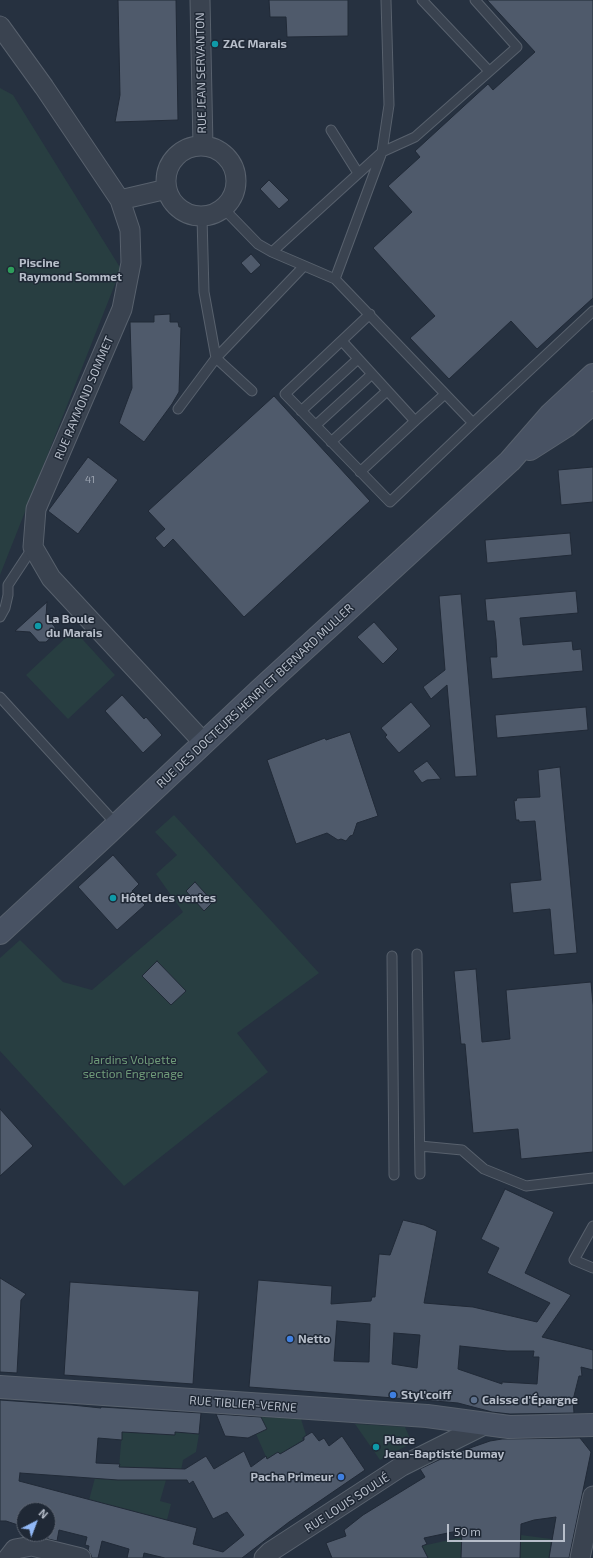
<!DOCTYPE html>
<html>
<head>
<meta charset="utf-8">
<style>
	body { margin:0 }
	#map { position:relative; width:593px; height:1558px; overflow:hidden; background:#263140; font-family:"Exo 2",sans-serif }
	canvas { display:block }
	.north { position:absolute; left:16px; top:1502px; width:40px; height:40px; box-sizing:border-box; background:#1f2835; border:1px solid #5c6471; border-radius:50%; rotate:42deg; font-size:11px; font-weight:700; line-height:16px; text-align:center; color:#b7beca }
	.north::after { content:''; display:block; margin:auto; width:14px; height:18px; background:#91b8f6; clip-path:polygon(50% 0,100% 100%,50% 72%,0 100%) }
	.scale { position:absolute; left:447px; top:1524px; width:118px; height:18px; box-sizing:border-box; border:2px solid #b7beca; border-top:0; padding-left:5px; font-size:12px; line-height:14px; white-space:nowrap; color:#b7beca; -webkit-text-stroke:3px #1f2835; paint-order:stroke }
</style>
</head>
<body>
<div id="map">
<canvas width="593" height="1558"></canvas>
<div class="north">N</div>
<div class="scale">50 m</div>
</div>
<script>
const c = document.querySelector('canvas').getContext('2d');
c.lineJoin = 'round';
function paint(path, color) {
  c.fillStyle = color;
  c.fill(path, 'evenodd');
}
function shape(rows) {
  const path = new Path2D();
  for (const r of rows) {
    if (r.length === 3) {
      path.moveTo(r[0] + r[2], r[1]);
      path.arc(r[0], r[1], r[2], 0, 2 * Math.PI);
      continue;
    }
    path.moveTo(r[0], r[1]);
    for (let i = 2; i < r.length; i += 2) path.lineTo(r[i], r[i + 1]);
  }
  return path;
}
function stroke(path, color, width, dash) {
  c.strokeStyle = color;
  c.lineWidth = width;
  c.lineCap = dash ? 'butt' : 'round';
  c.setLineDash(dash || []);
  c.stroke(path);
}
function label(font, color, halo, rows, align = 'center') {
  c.font = font + ' "Exo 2",sans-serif';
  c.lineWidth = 3;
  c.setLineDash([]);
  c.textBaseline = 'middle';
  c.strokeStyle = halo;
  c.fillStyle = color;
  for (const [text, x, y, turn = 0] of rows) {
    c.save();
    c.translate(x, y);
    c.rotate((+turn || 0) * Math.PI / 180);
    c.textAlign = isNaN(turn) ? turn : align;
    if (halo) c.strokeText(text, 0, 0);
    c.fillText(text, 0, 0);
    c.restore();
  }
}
const green = shape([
	[0,88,13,95,121,269,0,575],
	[74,630,115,675,68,719,26,675],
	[174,815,319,973,237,1033,268,1072,124,1186,0,1051,0,958,20,940,63,982,92,990,183,912,156,874,177,855,155,832],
	[261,1417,301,1419,306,1435,302,1438,303,1440,280,1454,278,1452,267,1459,256,1434],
	[355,1424,405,1427,412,1443,380,1460],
	[122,1432,175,1435,175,1432,199,1434,196,1452,183,1460,181,1471,186,1478,180,1480,170,1480,171,1468,119,1467],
	[95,1478,166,1480,160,1501,171,1504,167,1520,89,1500],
	[521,1535,551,1539,549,1558,520,1558],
	[463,1537,461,1558,428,1558,422,1546]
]);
const building = shape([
	[118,0,176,0,178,120,115,122,120,95,118,0],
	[269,0,348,0,348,36,287,37,286,17,270,17,269,0],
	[487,0,593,0,593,298,537,349,511,321,449,379,410,338,435,316,373,248,412,212,388,186,420,157,415,151,488,84,493,90,535,52,487,0],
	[269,180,289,200,279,209,260,189,269,180],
	[251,254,261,265,251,274,241,263,251,254],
	[170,314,170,322,178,322,179,327,181,327,179,392,172,404,144,442,119,423,132,388,130,322,154,322,154,315,170,314],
	[274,396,370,501,244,617,173,539,164,548,155,538,165,529,148,511,274,396],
	[88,457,118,480,78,534,48,511,88,457],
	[593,467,593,502,561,505,558,470,593,467],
	[570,533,572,555,487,563,485,540,570,533],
	[576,591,578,613,520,618,523,645,572,641,573,650,581,649,583,671,492,679,490,657,497,657,496,639,494,621,487,621,485,599,576,591],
	[461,594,477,776,455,777,447,685,431,699,423,687,445,670,439,596,461,594],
	[47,602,46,617,55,627,55,634,46,642,39,642,30,632,15,631,47,602],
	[374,622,398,649,383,664,357,637,374,622],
	[122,695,144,719,146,717,162,735,143,753,105,711,122,695],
	[411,702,431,726,399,753,385,737,387,735,381,728,411,702],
	[586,707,588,730,497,738,495,715,586,707],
	[350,732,378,816,357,823,353,835,350,836,346,841,341,839,338,840,327,833,296,844,267,760,325,738,326,740,350,732],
	[427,761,441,779,427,780,422,783,413,771,427,761],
	[560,767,577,953,554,955,550,909,513,913,510,883,541,880,535,821,519,822,519,820,516,820,514,800,516,801,517,798,540,797,538,770,560,767],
	[113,855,139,884,132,891,145,905,117,930,78,887,113,855],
	[195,882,213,902,204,911,186,891,195,882],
	[157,961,186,991,171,1005,142,976,157,961],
	[476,969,482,1042,510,1039,506,990,591,982,593,1005,593,1152,521,1159,518,1129,473,1133,465,1044,461,1044,454,971,476,969],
	[0,1109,33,1146,0,1176,0,1109],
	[505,1189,554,1212,525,1273,571,1295,542,1337,593,1350,593,1370,581,1367,582,1376,579,1376,573,1400,574,1413,510,1414,492,1412,458,1403,447,1402,249,1387,258,1280,332,1286,331,1304,371,1301,372,1297,375,1297,379,1254,390,1255,403,1220,424,1225,437,1231,424,1303,473,1307,537,1322,550,1303,487,1273,499,1248,481,1239,505,1189],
	[337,1321,370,1324,369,1362,334,1361,337,1321],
	[394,1333,420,1335,417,1368,392,1364,394,1333],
	[460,1346,507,1351,534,1351,533,1357,539,1357,537,1384,502,1382,502,1384,458,1369,460,1346],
	[0,1278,26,1294,21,1300,17,1373,0,1372,0,1278],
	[70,1282,199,1291,193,1384,64,1375,70,1282],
	[0,1400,72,1405,101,1408,101,1407,201,1413,199,1434,175,1432,175,1435,122,1432,122,1440,98,1438,96,1463,120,1464,119,1467,185,1469,206,1456,214,1469,244,1451,251,1467,266,1456,267,1459,278,1452,280,1454,304,1440,304,1437,312,1432,319,1441,324,1438,329,1446,342,1436,365,1470,289,1522,242,1558,165,1558,144,1553,143,1558,127,1558,129,1549,102,1541,98,1558,92,1558,91,1555,88,1550,89,1546,85,1545,87,1537,59,1530,57,1541,48,1539,48,1510,24,1510,24,1527,6,1521,0,1521,0,1400],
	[20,1473,118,1480,187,1480,189,1484,193,1481,213,1519,227,1512,244,1535,223,1552,193,1544,197,1528,19,1481,20,1473],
	[216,1414,261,1417,267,1429,248,1438,225,1436,216,1414],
	[580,1438,591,1452,569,1558,549,1558,556,1517,534,1520,521,1524,520,1558,461,1558,462,1530,424,1538,427,1544,422,1546,428,1558,332,1558,326,1543,346,1536,344,1530,363,1515,425,1477,420,1469,447,1456,490,1441,502,1439,580,1438]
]);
const service = shape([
	[422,0,489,71],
	[331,130,358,173],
	[224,209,258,244,272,252,335,279,473,423,593,311],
	[202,217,204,292,216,358,252,391],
	[272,252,382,152,415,137,517,47,475,0],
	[335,279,382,152,389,105,386,0],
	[370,314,285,394,390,502,473,423],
	[342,341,415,421,445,394],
	[178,409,216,358,304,266],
	[301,411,358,359],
	[316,425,372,374],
	[331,442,387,391],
	[360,472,415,421],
	[0,617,5,608,8,595,8,585,33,547],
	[0,697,117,825],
	[417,954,420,1174],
	[392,956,394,1175],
	[420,1146,462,1150,484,1169,526,1186,593,1178],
	[593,1226,574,1260,593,1268]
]);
const minor = shape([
	[200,0,203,146],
	[0,26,44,87,120,200,130,230,131,263,122,309,36,509,33,547,51,578,204,743],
	[201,181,35],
	[120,200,167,189],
	[8,1558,15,1549,32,1546,81,1558],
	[264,1558,270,1552,402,1466,486,1424],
	[580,1558,593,1496]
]);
const secondary = shape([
	[530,449,566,426,593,403],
	[0,933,106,835,260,690,510,461,551,414,593,375],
	[0,1387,427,1416,509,1427,593,1425]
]);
const markers = [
	[215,44,4,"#0f9aa8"],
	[11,270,4,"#2e9e5b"],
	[38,626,4,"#0f9aa8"],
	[113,898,4,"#0f9aa8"],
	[290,1339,4,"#3f7fe0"],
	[393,1395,4,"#3f7fe0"],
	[474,1400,4,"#5c6f8a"],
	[376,1447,4,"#0f9aa8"],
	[341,1477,4,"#3f7fe0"]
];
const numberNames = [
	["41",90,480]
];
const poiNames = [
	["ZAC Marais",223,44],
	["Piscine",19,263],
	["Raymond Sommet",19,277],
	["La Boule",46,619],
	["du Marais",46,633],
	["Hôtel des ventes",121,898],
	["Netto",298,1339],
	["Styl'coiff",401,1395],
	["Caisse d'Épargne",482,1400],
	["Place",384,1440],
	["Jean-Baptiste Dumay",384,1454],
	["Pacha Primeur",333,1477,"right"]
];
const streetNames = [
	["RUE JEAN SERVANTON",201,73,-91],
	["RUE RAYMOND SOMMET",84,398,-67],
	["RUE DES DOCTEURS HENRI ET BERNARD MULLER",255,696,-43],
	["RUE TIBLIER-VERNE",243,1404,4],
	["RUE LOUIS SOULIÉ",347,1503,-33]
];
const parkNames = [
	["Jardins Volpette",133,1060],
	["section Engrenage",133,1074]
];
paint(green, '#283e41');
paint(building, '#4f5a6b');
stroke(building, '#212a37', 1);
stroke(service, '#58616d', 11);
stroke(minor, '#58616d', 21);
stroke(secondary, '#58616d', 24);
stroke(service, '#3a4350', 9);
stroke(minor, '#3a4350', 19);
stroke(secondary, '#485263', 22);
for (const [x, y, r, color] of markers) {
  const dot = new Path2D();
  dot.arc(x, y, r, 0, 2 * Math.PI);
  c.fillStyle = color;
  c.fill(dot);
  stroke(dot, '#1f2835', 1.5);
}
label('10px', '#9da5b2', null, numberNames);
label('bold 12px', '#b7beca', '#1f2835', poiNames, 'left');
label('12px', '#b7beca', '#1f2835', streetNames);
label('12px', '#6f9b79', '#1f2835', parkNames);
</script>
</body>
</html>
